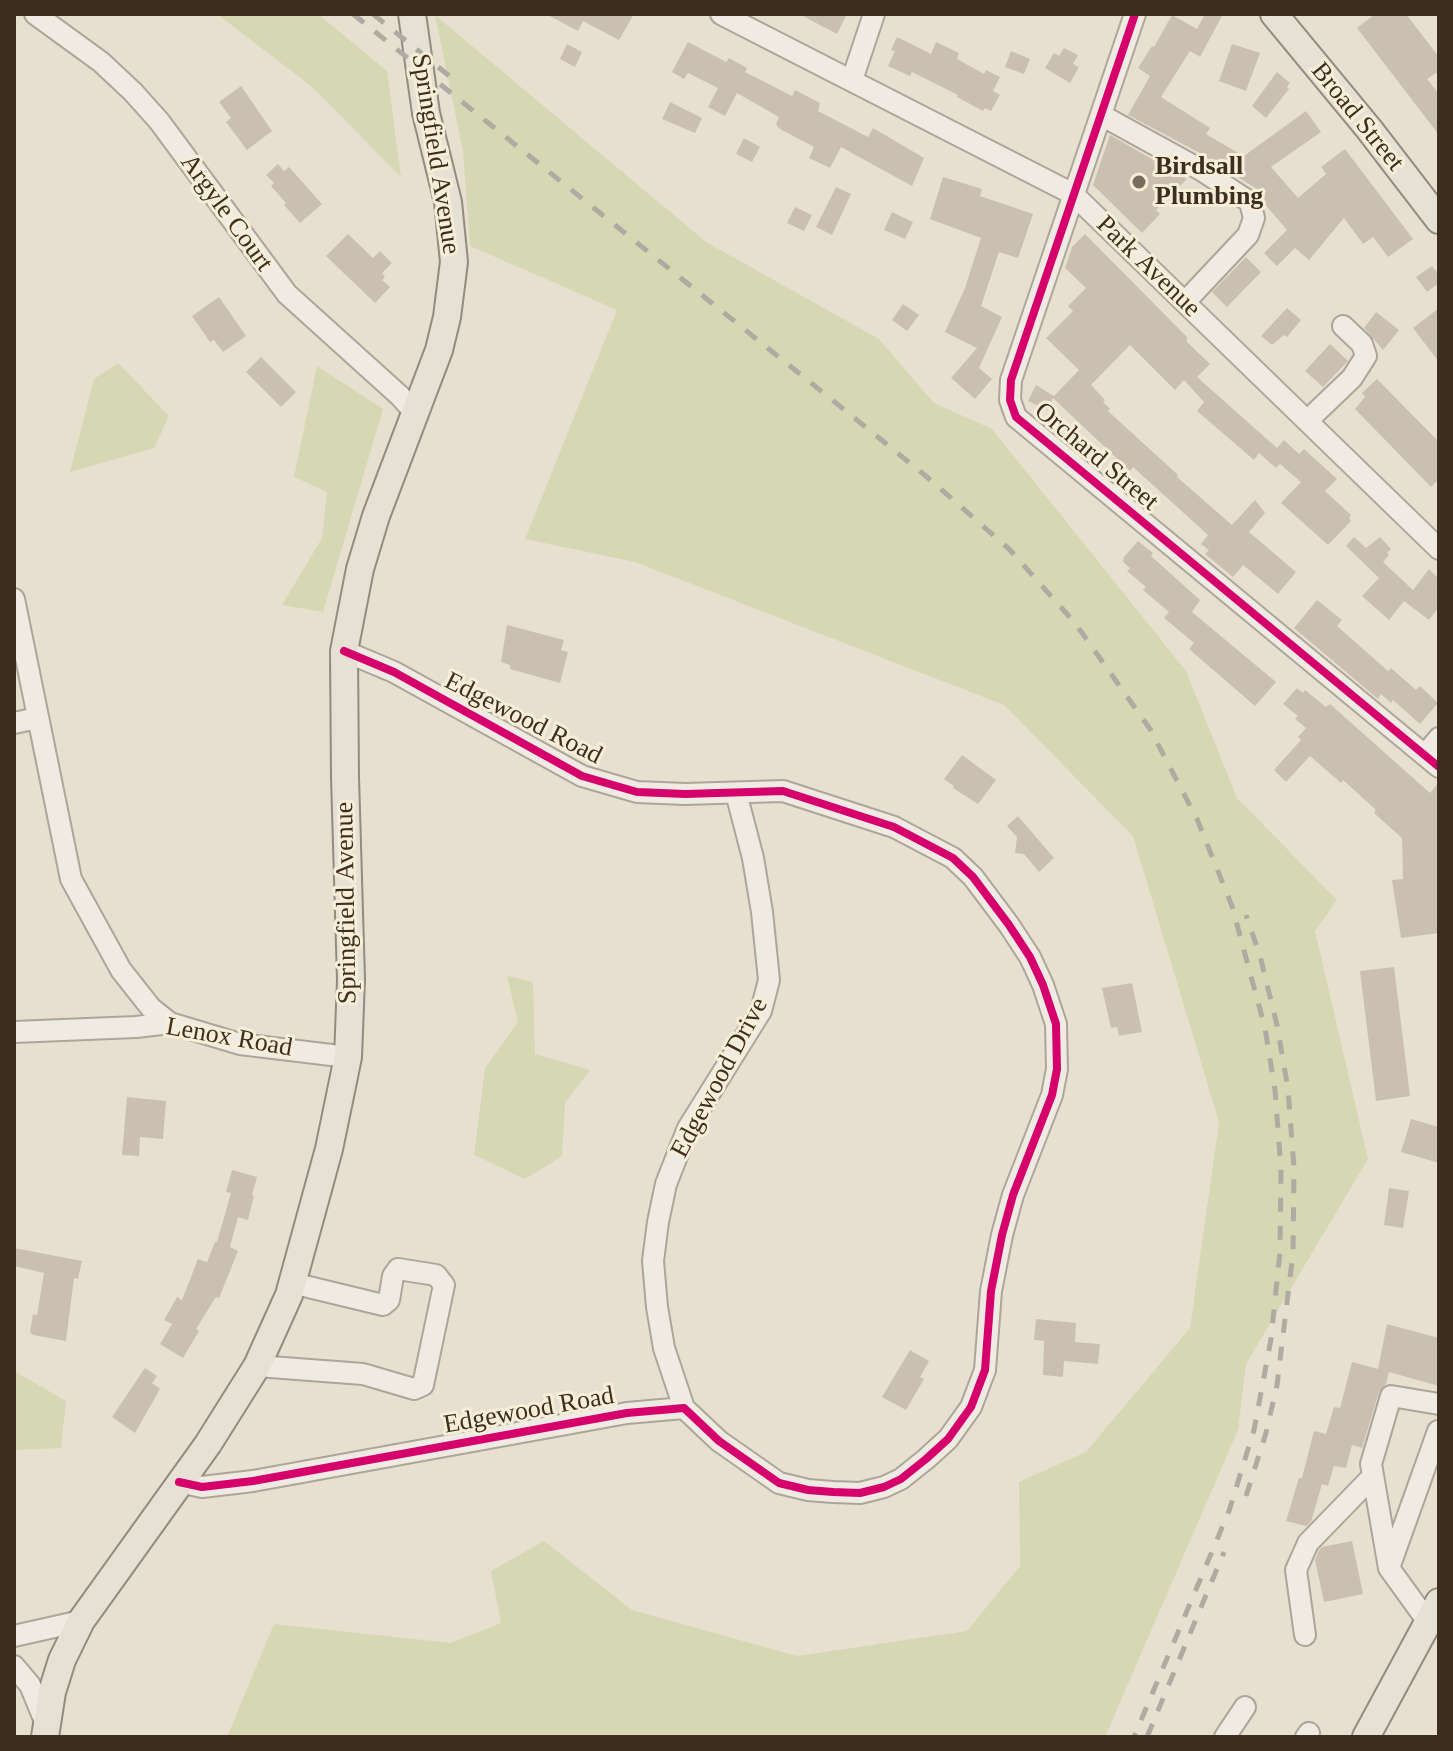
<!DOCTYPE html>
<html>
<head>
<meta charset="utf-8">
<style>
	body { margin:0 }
	#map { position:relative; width:1453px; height:1751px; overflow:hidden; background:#e7e0d1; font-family:"Times New Roman",serif }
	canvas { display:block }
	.frame { position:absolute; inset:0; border:16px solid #3d2e20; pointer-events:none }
</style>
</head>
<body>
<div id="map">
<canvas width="1453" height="1751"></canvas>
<div class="frame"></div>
</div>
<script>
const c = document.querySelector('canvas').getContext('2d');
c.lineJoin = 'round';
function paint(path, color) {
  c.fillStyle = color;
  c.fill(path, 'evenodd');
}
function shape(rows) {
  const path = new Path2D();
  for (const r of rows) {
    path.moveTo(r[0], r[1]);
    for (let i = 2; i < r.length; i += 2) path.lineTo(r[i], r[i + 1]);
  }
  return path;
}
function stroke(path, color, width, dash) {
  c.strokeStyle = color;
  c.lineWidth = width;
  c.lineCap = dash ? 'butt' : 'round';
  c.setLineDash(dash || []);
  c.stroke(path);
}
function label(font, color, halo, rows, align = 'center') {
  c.font = font + ' "Times New Roman",serif';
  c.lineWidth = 6;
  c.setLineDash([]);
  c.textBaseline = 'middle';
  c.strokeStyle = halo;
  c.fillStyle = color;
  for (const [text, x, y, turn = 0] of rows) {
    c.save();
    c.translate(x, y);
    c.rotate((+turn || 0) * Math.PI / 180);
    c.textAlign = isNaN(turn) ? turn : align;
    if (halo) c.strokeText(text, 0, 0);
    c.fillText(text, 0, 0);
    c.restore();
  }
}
const green = shape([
	[217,14,318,14,387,71,401,177,311,86],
	[435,15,706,242,879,339,934,403,992,429,1186,671,1237,798,1337,900,1315,931,1368,1159,1246,1364,1238,1430,1105,1737,227,1737,274,1624,451,1643,501,1623,491,1571,544,1541,632,1610,797,1656,967,1631,1020,1566,1019,1482,1086,1452,1190,1328,1219,1122,1133,836,1004,705,635,562,525,539,617,310,470,246,463,151],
	[118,363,169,416,154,448,70,472,94,379],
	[317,366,383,409,323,612,282,605,322,538,327,492,294,477],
	[507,976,533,982,535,1054,590,1070,565,1103,562,1156,525,1179,474,1155,485,1068,518,1022],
	[14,1371,66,1401,61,1448,14,1450]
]);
const building = shape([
	[546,14,634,14,619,40,583,21,578,31],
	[799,14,847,14,837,34],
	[1205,14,1223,14,1200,57,1190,51,1161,97,1210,128,1206,134,1238,153,1226,169,1306,111,1321,132,1271,167,1298,198,1326,174,1321,167,1345,149,1413,239,1388,257,1373,237,1363,244,1344,218,1309,260,1295,248,1277,266,1264,253,1287,230,1264,203,1260,191,1196,151,1128,115,1150,76,1138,68,1152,46,1154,47,1172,15,1197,29],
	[1375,14,1406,14,1439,57,1439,71,1427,79,1439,94,1439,135,1357,28],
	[897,37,931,54,936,42,959,53,957,59,984,74,986,70,1000,77,993,91,1000,95,991,111,985,108,983,111,957,97,958,95,912,72,910,76,888,66,895,51,891,50],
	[688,42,726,62,729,58,747,68,745,72,792,96,795,90,820,103,818,111,868,137,873,128,924,158,912,186,841,147,830,168,809,158,814,147,780,129,776,124,779,117,737,93,725,116,708,107,718,88,688,73,684,79,672,72],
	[567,44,582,52,575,67,560,59],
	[1232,44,1260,53,1246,91,1219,81],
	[1064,48,1078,55,1073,64,1079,67,1070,83,1045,68,1054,53,1059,56],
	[1011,51,1030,59,1024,74,1005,67],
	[1277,72,1290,83,1287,87,1289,89,1266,118,1252,106],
	[241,86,272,131,247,150,226,122,231,118,219,102],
	[670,102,702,118,695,133,662,119],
	[1110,135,1187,179,1156,210,1160,214,1142,233,1093,185],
	[744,138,760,147,752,162,736,154],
	[278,164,284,171,289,167,322,204,300,223,284,205,286,203,271,186,274,183,266,175],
	[943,177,982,189,980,196,1033,214,1018,258,999,252,981,306,1002,317,979,368,992,379,975,399,951,378,977,348,945,332,965,288,981,238,930,219],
	[836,187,851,194,832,235,816,227],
	[795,207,812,215,804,231,787,223],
	[892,212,913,222,905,239,884,230],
	[348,234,373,258,380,251,392,263,382,273,385,277,382,280,390,287,375,303,326,256],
	[1085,234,1187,337,1187,342,1210,364,1197,377,1277,448,1284,440,1299,454,1304,449,1337,479,1325,491,1351,515,1349,518,1351,521,1328,545,1281,503,1301,482,1280,464,1276,468,1259,453,1254,460,1197,411,1204,402,1184,380,1175,390,1130,345,1091,385,1105,400,1103,402,1110,409,1108,411,1178,475,1177,477,1232,525,1255,500,1265,513,1249,532,1296,572,1278,594,1243,565,1233,577,1205,554,1209,550,1201,544,1208,535,1133,467,1130,471,1053,398,1047,410,1028,401,1036,385,1054,396,1079,370,1046,338,1073,311,1068,306,1086,288,1065,268,1072,247],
	[1246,257,1261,272,1227,307,1212,292],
	[1432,266,1439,275,1439,283,1427,292,1416,277],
	[219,297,246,336,223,352,214,340,210,342,192,316],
	[903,304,919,315,907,331,892,320],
	[1287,308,1301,320,1287,337,1284,335,1272,345,1261,336],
	[1439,308,1439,362,1413,328],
	[1376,312,1399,330,1383,350,1364,328],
	[1330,344,1348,361,1323,387,1305,371],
	[261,357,296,392,281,407,246,372],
	[1377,379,1439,442,1439,479,1431,487,1355,409,1365,397,1362,393],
	[1354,537,1366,548,1380,537,1391,549,1387,553,1389,555,1383,562,1413,590,1429,569,1439,579,1439,607,1429,620,1404,601,1389,620,1362,596,1379,578,1346,546],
	[1138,541,1153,553,1151,556,1200,600,1192,612,1276,682,1255,706,1189,649,1194,643,1164,618,1169,612,1143,590,1146,587,1127,571,1130,568,1123,562,1124,557],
	[1317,600,1342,620,1337,626,1388,671,1391,668,1416,690,1420,686,1438,703,1420,724,1393,700,1391,703,1381,694,1378,699,1294,628],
	[507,625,564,640,561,650,568,652,560,683,510,669,510,665,501,662],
	[1297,688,1303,693,1305,690,1326,707,1330,704,1430,793,1439,782,1439,933,1401,938,1392,880,1403,879,1402,838,1374,813,1376,810,1343,780,1341,783,1310,756,1286,782,1274,770,1301,740,1298,737,1306,728,1295,719,1298,716,1283,704],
	[962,755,996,780,978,804,953,788,954,786,944,779],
	[1018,816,1054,858,1039,872,1024,854,1015,853,1017,837,1007,826],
	[1394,967,1410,1096,1376,1101,1360,971],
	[1132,983,1142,1032,1119,1036,1117,1027,1111,1028,1102,988],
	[127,1097,166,1101,163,1139,140,1137,139,1156,122,1155],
	[1411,1119,1439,1127,1439,1163,1401,1152],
	[232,1170,257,1177,252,1195,254,1196,248,1220,238,1217,230,1247,238,1251,219,1298,216,1297,196,1329,199,1331,183,1358,160,1344,172,1324,164,1320,177,1297,182,1300,198,1259,207,1262,215,1242,217,1242,231,1193,226,1192],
	[1389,1188,1409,1191,1403,1228,1384,1225],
	[14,1248,82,1261,78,1279,74,1278,66,1341,33,1335,30,1332,33,1314,37,1315,44,1273,14,1266],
	[1036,1319,1076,1323,1075,1342,1100,1344,1098,1364,1064,1361,1063,1377,1043,1375,1044,1341,1034,1340],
	[1387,1324,1439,1338,1439,1386,1389,1372,1386,1384,1379,1392,1362,1448,1352,1445,1346,1468,1334,1466,1328,1486,1322,1484,1311,1522,1306,1526,1286,1521,1299,1478,1302,1478,1314,1431,1326,1434,1334,1407,1340,1408,1352,1362,1378,1369],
	[910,1350,929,1361,920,1377,924,1379,906,1410,882,1397],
	[145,1368,157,1376,152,1383,160,1389,135,1433,112,1417],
	[1352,1541,1363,1594,1324,1602,1315,1560,1319,1550,1322,1547]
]);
const minor = shape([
	[35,14,101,62,133,92,159,121,287,294,400,396,416,414],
	[721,14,1073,194,1439,549],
	[1135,14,1011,380,1010,400,1016,417,1439,767],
	[852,80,874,14],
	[1101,115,1201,170,1250,202,1254,218,1248,235,1185,302],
	[1307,421,1352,378,1366,356,1362,344,1343,326],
	[14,599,71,879,121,970,151,1008,170,1023],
	[14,723,37,718],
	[1425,755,1439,738],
	[14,1032,136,1027,170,1023,240,1044,348,1057],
	[257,1366,363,1374,414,1389,423,1385,444,1285,436,1275,398,1269,393,1276,389,1300,383,1305,292,1283],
	[684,1408,664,1348,657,1307,653,1261,658,1222,666,1184,688,1128,761,1011,769,980,762,912,753,858,736,793],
	[179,1482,202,1487,253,1481,627,1413,684,1408,719,1441,779,1483,808,1490,833,1492,860,1493,884,1487,901,1479,926,1459,948,1439,971,1407,985,1370,991,1291,1002,1235,1013,1195,1052,1095,1057,1069,1056,1024,1043,985,1030,957,1009,925,973,877,953,858,894,827,783,791,685,794,637,792,582,776,394,672,344,651],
	[1389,1568,1371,1464,1391,1396,1439,1404],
	[1428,1622,1389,1568,1438,1431],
	[1305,1635,1296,1570,1308,1543,1372,1477],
	[14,1636,81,1621],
	[14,1666,30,1685,46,1724],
	[1225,1737,1245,1707],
	[1306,1737,1309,1733]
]);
const major = shape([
	[1274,14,1369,129,1439,220],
	[45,1737,52,1692,62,1660,81,1621,208,1444,257,1366,289,1295,329,1149,348,1057,351,980,345,777,344,651,360,569,376,516,439,350,447,317,454,262,448,202,426,113,412,14],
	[1366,1737,1439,1602]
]);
const rail = shape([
	[353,14,831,399,927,477,1010,550,1075,623,1150,729,1197,819,1232,906,1265,1028,1275,1090,1281,1168,1280,1252,1271,1339,1254,1430,1229,1511,1134,1737],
	[373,14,453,79],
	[1246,1496,1266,1433,1277,1385,1293,1253,1294,1168,1288,1089,1277,1025,1260,956,1246,915],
	[1147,1737,1224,1552]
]);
const cycleway = shape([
	[1135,14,1011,380,1010,400,1016,417,1439,767],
	[179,1482,202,1487,253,1481,627,1413,684,1408,719,1441,779,1483,808,1490,833,1492,860,1493,884,1487,901,1479,926,1459,948,1439,971,1407,985,1370,991,1291,1002,1235,1013,1195,1052,1095,1057,1069,1056,1024,1043,985,1030,957,1009,925,973,877,953,858,894,827,783,791,685,794,637,792,582,776,394,672,344,651]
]);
const markers = [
	[1139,182,8,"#786c5e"]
];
const streetNames = [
	["Broad Street",1357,117,51],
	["Springfield Avenue",435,154,81],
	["Argyle Court",226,213,54],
	["Park Avenue",1148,267,44],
	["Orchard Street",1096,457,40],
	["Edgewood Road",523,719,27],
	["Springfield Avenue",347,903,-91],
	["Lenox Road",229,1038,10],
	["Edgewood Drive",720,1078,-62],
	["Edgewood Road",529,1411,-10]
];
const poiNames = [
	["Birdsall",1155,167],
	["Plumbing",1155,197]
];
paint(green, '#d6d7b3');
paint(building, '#cbbfb2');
stroke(minor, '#ada599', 24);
stroke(major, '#928b80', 30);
stroke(minor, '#efebe3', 20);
stroke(major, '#e6e1d4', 26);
stroke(rail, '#afaaa2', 5, [14, 14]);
stroke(cycleway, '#d6006c', 8);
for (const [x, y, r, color] of markers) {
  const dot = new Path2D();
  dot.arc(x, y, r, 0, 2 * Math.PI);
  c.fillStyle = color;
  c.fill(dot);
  stroke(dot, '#f7eed8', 3);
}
label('26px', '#3d2e20', '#f7eed8', streetNames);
label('bold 26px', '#3d2e20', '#f7eed8', poiNames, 'left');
</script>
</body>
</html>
